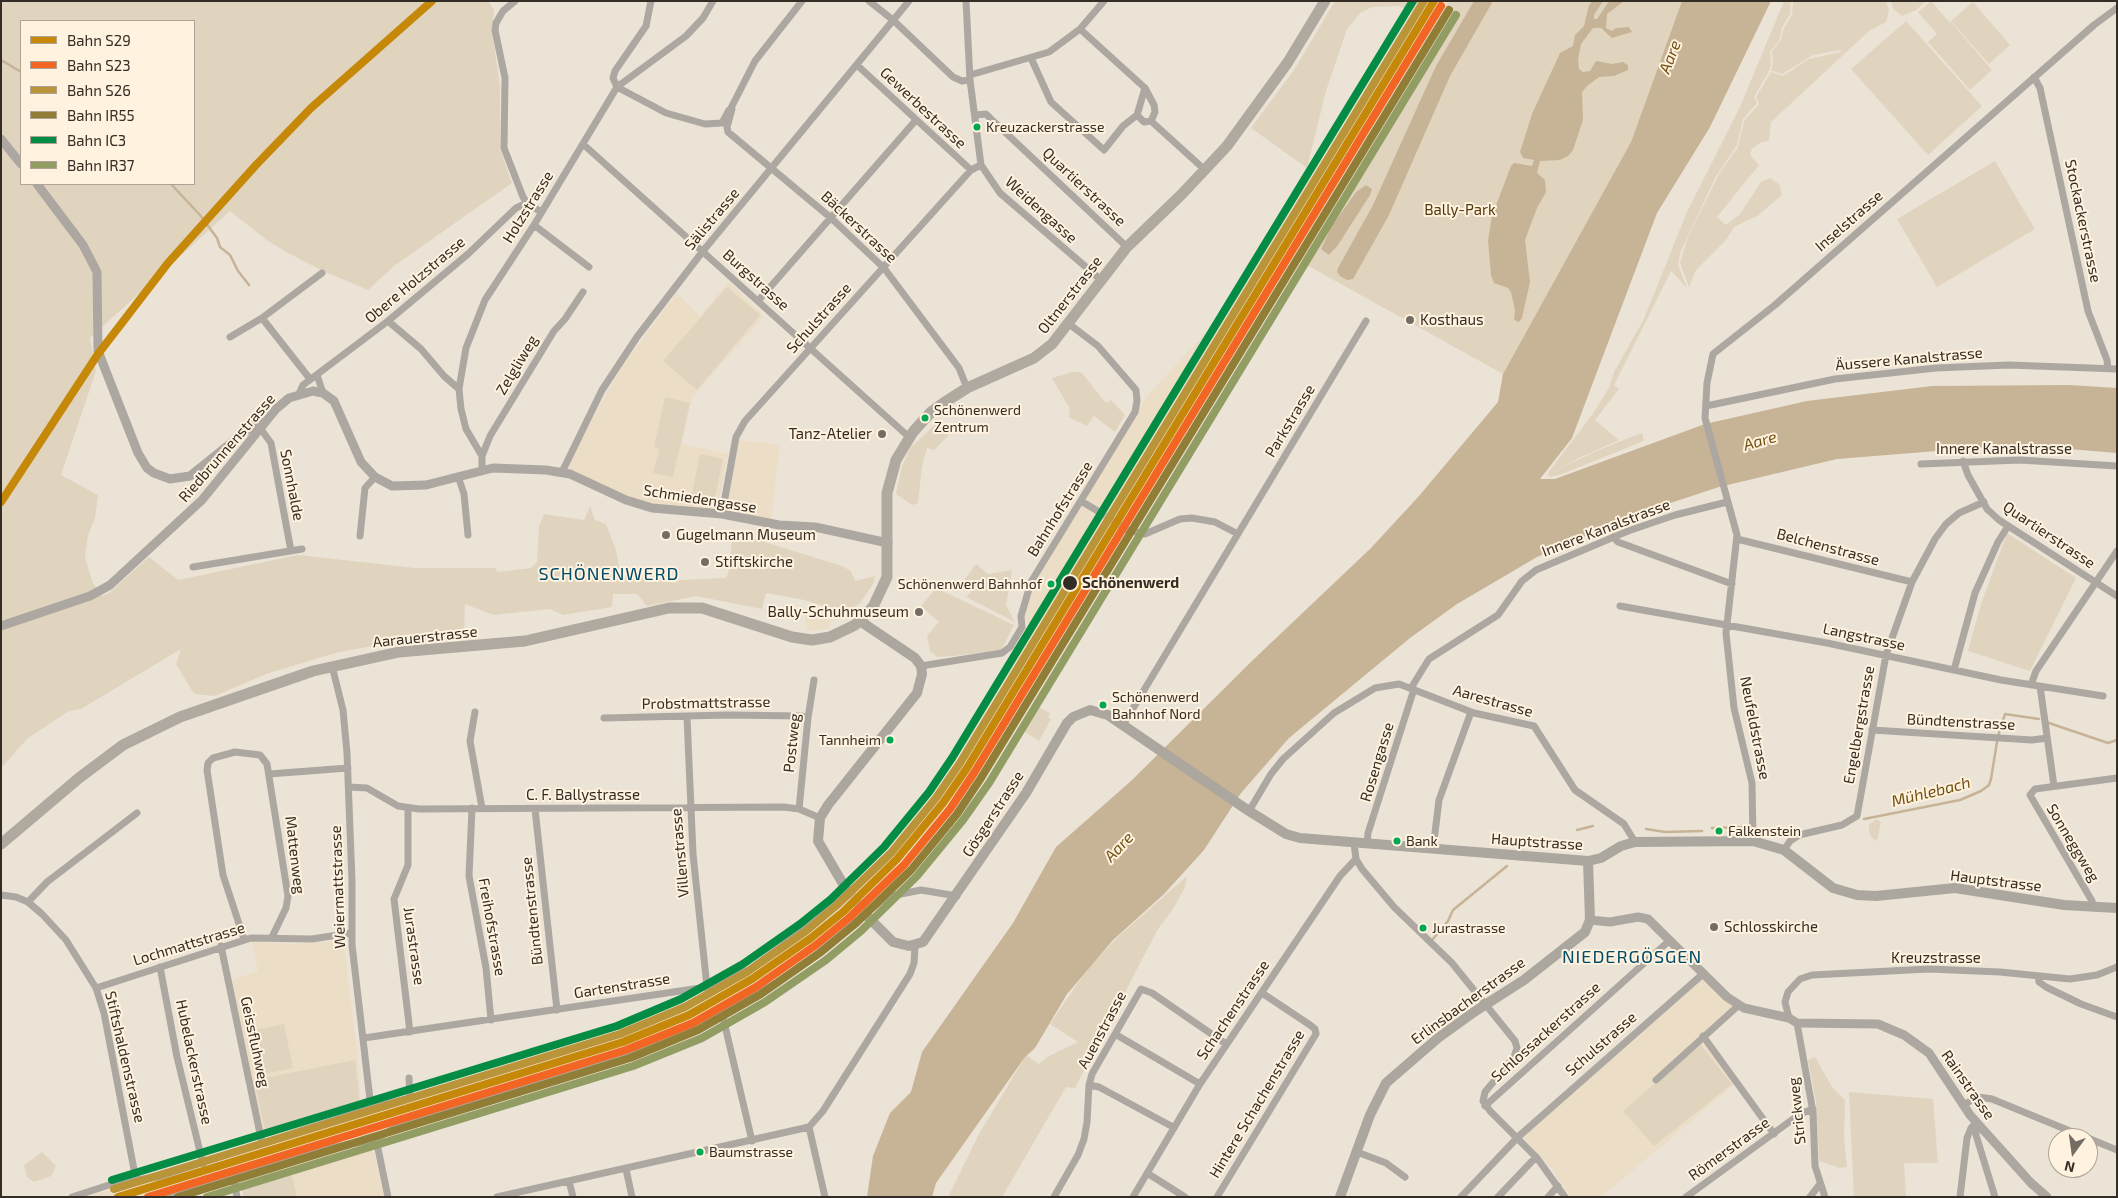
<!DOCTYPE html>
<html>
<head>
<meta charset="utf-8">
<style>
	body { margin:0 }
	#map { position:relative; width:2118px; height:1198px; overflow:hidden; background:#ebe3d6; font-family:"Exo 2",sans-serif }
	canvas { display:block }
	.frame { position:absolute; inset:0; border:2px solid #342d25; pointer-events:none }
	.legend { position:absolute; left:20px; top:20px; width:175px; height:165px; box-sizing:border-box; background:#fff2df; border:1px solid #aea395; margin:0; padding:6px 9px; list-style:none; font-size:15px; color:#342d25 }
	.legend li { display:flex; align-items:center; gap:10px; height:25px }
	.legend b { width:25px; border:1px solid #aea395 }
	.north { position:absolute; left:2048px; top:1128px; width:50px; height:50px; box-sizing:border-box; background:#fff2df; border:1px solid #aea395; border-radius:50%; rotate:194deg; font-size:14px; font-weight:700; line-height:20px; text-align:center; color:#342d25 }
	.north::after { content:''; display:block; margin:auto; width:18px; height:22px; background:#746d63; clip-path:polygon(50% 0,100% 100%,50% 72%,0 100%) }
</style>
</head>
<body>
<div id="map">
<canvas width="2118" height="1198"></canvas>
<div class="frame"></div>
<ul class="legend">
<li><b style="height:6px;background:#c68809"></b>Bahn S29</li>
<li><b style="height:6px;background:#f26522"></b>Bahn S23</li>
<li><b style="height:6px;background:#b99439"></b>Bahn S26</li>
<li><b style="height:6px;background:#917e36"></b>Bahn IR55</li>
<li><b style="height:6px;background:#048c45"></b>Bahn IC3</li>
<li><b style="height:6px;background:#929d63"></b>Bahn IR37</li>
</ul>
<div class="north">N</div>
</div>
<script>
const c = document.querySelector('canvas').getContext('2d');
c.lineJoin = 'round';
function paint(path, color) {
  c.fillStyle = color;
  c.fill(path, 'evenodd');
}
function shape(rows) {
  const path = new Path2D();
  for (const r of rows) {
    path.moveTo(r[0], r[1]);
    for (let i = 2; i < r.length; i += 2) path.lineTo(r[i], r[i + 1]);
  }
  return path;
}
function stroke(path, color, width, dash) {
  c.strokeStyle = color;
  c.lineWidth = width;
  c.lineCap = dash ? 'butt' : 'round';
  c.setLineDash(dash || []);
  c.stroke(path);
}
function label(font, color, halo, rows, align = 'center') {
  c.font = font + ' "Exo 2",sans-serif';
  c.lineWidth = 4;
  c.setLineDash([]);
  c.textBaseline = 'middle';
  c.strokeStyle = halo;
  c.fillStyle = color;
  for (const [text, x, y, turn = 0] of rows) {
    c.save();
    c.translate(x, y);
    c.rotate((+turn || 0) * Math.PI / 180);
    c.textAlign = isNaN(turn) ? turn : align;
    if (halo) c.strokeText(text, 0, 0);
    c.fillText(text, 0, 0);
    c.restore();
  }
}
const built = shape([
	[1423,1,1449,1,1293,258,1183,447,951,808,904,866,850,918,808,952,757,987,689,1025,618,1054,148,1197,83,1197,192,1169,621,1038,694,1008,730,987,809,934,841,907,894,855,941,798,963,766,1021,663,1016,656,1032,628,1024,617,1035,580,1146,397,1224,313],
	[729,282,764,316,692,397,682,444,728,454,717,510,654,505,616,492,568,469,577,447,622,366,677,293,700,316],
	[739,440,780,445,771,520,726,511],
	[811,604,832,612,829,629,807,631,805,618],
	[334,941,344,946,358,1060,361,1109,264,1139,231,980,258,971,252,942,296,944],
	[1704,975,1739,1007,1701,1040,1735,1084,1601,1197,1570,1197,1552,1169,1523,1137],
	[372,1146,385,1197,295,1197,292,1176,277,1170]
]);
const green = shape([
	[1,1,488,1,494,10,492,31,500,86,500,149,512,183,394,266,368,290,323,271,290,254,268,241,230,211,90,338,96,371,61,475,98,495,95,518,88,536,85,558,93,583,102,596,109,593,149,557,178,580,298,555,415,568,495,568,498,572,531,568,537,562,539,527,544,514,584,520,590,506,595,520,606,524,616,550,620,573,675,583,680,580,726,578,730,568,732,532,842,566,851,571,855,581,875,576,873,584,860,603,847,613,804,600,766,593,762,609,696,596,647,606,637,594,613,594,612,607,563,615,550,609,493,615,465,604,464,637,395,642,339,652,266,674,215,696,194,694,176,664,181,649,81,709,69,711,28,738,1,768],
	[21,21,194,21,194,184,21,184],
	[1335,1,1423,1,1415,13,1398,6,1372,7,1360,13,1347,29,1326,91,1307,168,1251,128,1294,70],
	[1449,1,1682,1,1631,142,1503,374,1294,258],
	[1784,1,1791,1,1790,14,1782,27,1779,41,1770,51,1771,65,1768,73,1754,97,1757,103,1743,119,1737,145,1715,178,1680,253,1678,265,1687,288,1671,271,1614,385,1619,389,1595,420,1619,440,1581,457,1560,468,1608,446,1642,433,1644,441,1562,474,1550,477,1548,474,1550,470,1592,415,1609,388,1614,372,1644,319,1686,214,1740,107],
	[1793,1,1886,1,1889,10,1886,22,1869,31,1771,122,1769,141,1761,142,1752,149,1750,155,1759,165,1717,217,1726,225,1740,214,1761,182,1770,178,1780,185,1782,195,1757,216,1734,227,1726,240,1696,270,1689,287,1680,263,1688,237,1719,174,1738,147,1744,121,1759,104,1756,97,1771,72,1783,76,1809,59,1841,52,1840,50,1813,55,1782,74,1771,70,1773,64,1772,51,1781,40,1784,28,1792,15],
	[1891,1,1926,1,1916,10,1902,16,1893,9],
	[1931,1,1950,23,1944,28,1951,22,1992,70,1970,90,1928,42,1937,34,1918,12],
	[1973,2,2010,45,1989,64,1951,21],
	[1906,21,1982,106,1928,155,1851,69],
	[1995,161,2035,229,1937,287,1897,219],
	[727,287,760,315,697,390,663,361],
	[1072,372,1081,372,1106,403,1111,400,1125,415,1115,432,1094,416,1087,426,1069,417,1070,409,1052,378],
	[665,397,690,403,673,477,653,473,659,449,654,447],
	[938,422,949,435,934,450,927,448,922,466,918,503,912,505,896,494,902,466,911,447],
	[700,454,723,459,714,503,691,498],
	[2007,533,2076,578,2030,671,1968,651,1981,604],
	[976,564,988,574,1012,570,1006,605,1015,622,966,597,971,592,961,584],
	[936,588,1014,625,1003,647,1000,650,953,656,937,657,930,651,927,636,939,622,921,606],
	[1037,706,1050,713,1048,717,1051,719,1039,741,1025,732,1026,729,1024,728],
	[1876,819,1881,822,1877,841,1873,839,1869,832,1869,825],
	[1187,876,1185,887,1173,909,1158,929,1075,1088,1066,1087,1002,1197,948,1197,979,1134,1025,1057,1026,1055,1039,1064,1047,1057,1078,1042,1050,1024,1088,968,1119,936],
	[284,1024,293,1068,264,1074,255,1030],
	[1700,1044,1732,1084,1654,1146,1623,1111],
	[1815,1057,1832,1087,1845,1100,1844,1138,1847,1167,1840,1168,1819,1161,1816,1102,1808,1060],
	[355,1060,360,1104,266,1135,254,1080],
	[1849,1092,1933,1099,1938,1163,1904,1163,1906,1197,1854,1197],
	[42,1152,56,1166,51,1176,34,1182,27,1177,24,1165],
	[277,1170,292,1176,297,1196,244,1197,242,1190,245,1180]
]);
const water = shape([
	[1474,1,1493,1,1450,76,1389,215,1353,279,1347,280,1340,276,1337,272,1338,268,1373,205,1436,66],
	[1593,1,1603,1,1594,15,1594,19,1597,19,1609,1,1624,1,1607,14,1606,28,1612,31,1616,28,1629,27,1632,32,1612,38,1601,28,1593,28,1581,44,1578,60,1579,69,1583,72,1590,71,1596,61,1612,64,1623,62,1628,65,1628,70,1614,76,1599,77,1587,86,1582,92,1583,120,1573,150,1568,156,1560,160,1540,161,1537,173,1545,180,1546,192,1537,208,1525,240,1530,282,1522,318,1519,322,1516,321,1514,319,1515,310,1511,292,1508,288,1494,283,1491,275,1488,241,1492,216,1511,166,1514,163,1532,166,1534,160,1523,158,1520,152,1532,114,1560,53,1573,46,1575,35,1584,26,1589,5],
	[1682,1,1771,1,1710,127,1657,213,1572,438,1540,479,1555,479,1705,424,1807,401,1932,386,2070,385,2117,388,2117,453,2069,449,1987,447,1837,459,1719,487,1634,515,1537,557,1457,604,1410,638,1289,738,1241,793,1204,850,1164,894,1113,940,1067,994,1035,1048,1025,1057,936,1183,932,1197,867,1197,873,1156,890,1113,911,1092,922,1052,1013,923,1056,847,1131,781,1254,659,1371,548,1419,496,1498,402,1503,374,1631,142],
	[1366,185,1372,189,1370,195,1338,245,1329,255,1321,249,1332,226,1356,192]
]);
const stream = shape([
	[1,60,21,72],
	[171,184,200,215,217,238,220,247,230,255,238,271,249,285],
	[2046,722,2108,743,2117,740],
	[1998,736,2005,714,2039,719],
	[1864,819,1960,800,1981,791,1989,785,1991,779,1997,742],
	[1712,828,1746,827],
	[1646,829,1665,832,1702,831],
	[1577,830,1593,826],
	[1760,832,1778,834],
	[1433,939,1448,921,1453,910,1507,866]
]);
const minorTunnel = shape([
	[1101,513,1127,530]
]);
const secondaryTunnel = shape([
	[846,889,866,915]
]);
const minor = shape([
	[515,1,503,11,496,23,495,30,505,78,504,148,523,197,527,203,541,212],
	[651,1,646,26,615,71,613,78,617,87,666,113,705,124,722,123,729,110,732,109,727,127,728,132,831,218,884,268,959,368,967,388],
	[869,1,893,20,953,77,962,81,970,80],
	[966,1,970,80,981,165,1000,193,1101,280],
	[1080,29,1145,88,1154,105,1155,112,1151,121,1205,170],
	[1031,58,1051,102,1104,150,1123,126,1137,115,1145,88],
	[857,65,971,170],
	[970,75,1049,52,1080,29,1104,1],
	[2034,77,2040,88,2088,311,2107,360,2108,369],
	[731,108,755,61,802,1],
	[975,115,986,114,990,118,1127,247],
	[1137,115,1144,122,1151,121],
	[584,145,909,437],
	[534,225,589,267],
	[758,301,916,120],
	[262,318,310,379],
	[388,321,421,349,444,376,459,389],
	[230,337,262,318,322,273],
	[317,375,323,393],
	[299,394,303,385,388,321,468,254,516,208,527,203],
	[1706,406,1835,379,1936,368,2009,365,2117,369],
	[260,428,271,443,291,551],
	[482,456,490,436,554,331,565,319,583,292],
	[1963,461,1968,475,1987,509,1999,520,2117,596],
	[1921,464,2020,460,2117,466],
	[482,469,482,456,466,429,461,409,459,389,466,348,485,300,534,225,617,87,686,36,703,18,713,1],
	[562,472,602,390,637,337,703,251,909,1],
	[458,476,464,494,468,535],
	[1081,501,1101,513],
	[722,514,736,437,745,421,971,170,981,165],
	[1127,530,1145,534,1180,519,1192,518,1215,522,1238,534],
	[360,536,365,488,375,477],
	[1613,537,1618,542,1732,584],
	[1737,539,1912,582],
	[193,567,302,549],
	[1620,606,1827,643,2001,680,2103,696],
	[332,666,343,710,347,753,352,881,352,945,371,1108],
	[921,666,1002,653,1010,647,1022,627,1021,616,1031,582,1135,412,1137,401,1136,390,1098,346,1069,324],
	[1954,670,1975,593,1998,542,2008,526],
	[2031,685,2036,671,2117,551],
	[2040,686,2054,786],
	[1411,688,1429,659,1498,615,1522,581,1536,570,1628,531,1675,515,1727,502],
	[475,712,470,741,482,808],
	[687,717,693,854,707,987],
	[604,718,728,715,802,716,808,718],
	[1123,725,1366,321],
	[1872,730,2032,740,2047,738],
	[269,774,348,768],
	[349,787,367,788,398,806,419,809,784,807,799,809,820,818],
	[408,808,408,865,394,899,410,1032],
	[472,808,469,876,486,968,491,1020],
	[535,809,557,1010],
	[799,809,808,718,814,680],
	[1249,811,1271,774,1283,759,1334,713,1375,688,1399,684,1474,713,1534,726,1575,790,1624,824,1635,842],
	[1753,841,1752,783,1734,708,1726,633,1737,535,1705,418,1707,383,1713,354,1775,305,2094,25,2117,8],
	[1354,843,1356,859,1362,869,1394,907,1452,963,1515,1041,1517,1048,1514,1057,1485,1092,1483,1101,1490,1111,1537,1158,1565,1197],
	[1367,844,1368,833,1414,689],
	[1433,849,1439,800,1471,712],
	[1784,850,1790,841,1799,835,1842,825,1857,816,1886,655,1912,582,1935,539,1946,524,1959,513,1984,502],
	[1,895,16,897,28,902,42,914,66,940,96,988,104,1013,136,1180],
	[28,902,47,882,137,813],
	[2094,908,2092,901,2030,795,2035,789,2117,778],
	[244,939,223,875,207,770,208,763,213,758,235,752,260,755,267,764,288,896,286,908,272,937],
	[221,946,262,1143],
	[160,967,177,1057,203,1164],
	[2038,976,2039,982,2046,987,2081,1004,2117,1017],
	[96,988,251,938,312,939,351,933],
	[722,1013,752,1141],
	[1789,1018,1785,1002,1788,992,1800,979,1812,975,1929,969,2000,972,2070,979,2097,975,2117,967],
	[1797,1023,1813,1112,1815,1166,1825,1197],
	[1115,1034,1200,1084],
	[1703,1036,1774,1134],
	[364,1038,707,987,749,970,817,920,855,887],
	[1656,1080,1739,1005],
	[1089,1085,1099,1087,1173,1127],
	[1963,1105,1978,1097,1992,1099,2087,1138],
	[1485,1106,1670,940],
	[1976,1124,1976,1135,1995,1197],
	[809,1127,825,1197],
	[2088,1138,2117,1150],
	[376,1139,388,1197],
	[1357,1152,1386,1163,1405,1177],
	[626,1169,632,1197],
	[1147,1173,1185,1197],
	[233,1175,237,1197],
	[569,1181,573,1197],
	[72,1197,115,1183,158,1177,371,1108,410,1098,409,1078],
	[163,1197,315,1151,376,1139,396,1127,614,1061,655,1045,710,1021,776,983,817,954,886,897,921,890,957,896],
	[497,1197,809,1127,823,1111,910,974,914,963,915,946],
	[1054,1197,1078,1155,1084,1139,1087,1122,1089,1085,1092,1074,1141,989,1152,993,1226,1044],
	[1133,1197,1200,1084,1340,876,1356,859],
	[1217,1197,1316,1034,1315,1029,1310,1025,1262,993],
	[1461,1197,1518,1137,1704,973],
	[1498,1197,1536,1157],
	[1548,1197,1558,1186],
	[1686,1197,1800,1114,1813,1109],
	[1810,1197,1820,1184],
	[1960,1197,1967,1138,1971,1128,1976,1123]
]);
const tertiary = shape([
	[1,139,21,164],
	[37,184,83,245,97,272,98,351,138,453,147,468,154,473,170,479,190,476,256,423,265,422],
	[1,626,90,596,110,585,202,500,276,409,289,398,313,391,323,393,334,401,361,462,375,477,392,486,426,485,493,468,546,470,570,474,626,500,652,508,722,514,779,525,815,527,888,543],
	[1590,920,1610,922,1638,917,1648,919,1727,997,1744,1008,1789,1018,1797,1023,1878,1024,1904,1035,1929,1053,1970,1115,2031,1183,2047,1197]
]);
const secondary = shape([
	[846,889,818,841,820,818,828,805,917,693,922,674,921,666,915,658,860,621],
	[866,915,893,942,909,946,923,942,1026,793,1067,723,1073,717,1090,710,1108,715,1249,811,1286,834,1300,838,1588,861,1601,858,1621,846,1635,842,1753,841,1784,850,1833,888,1857,895,1876,896,1955,888,2064,905,2117,908],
	[1340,1197,1370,1115,1386,1083,1438,1038,1474,1012,1524,980,1585,932,1590,920,1588,861]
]);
const primary = shape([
	[1,844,79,778,123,745,180,717,313,671,399,652,525,641,669,608,702,608,792,637,812,640,830,637,855,625,873,607,887,577,887,493,896,460,913,432,931,412,945,402,967,388,1034,358,1052,344,1127,247,1182,194,1227,146,1288,62,1325,1]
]);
const rail1 = shape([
	[1,502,98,354,168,263,256,165,311,108,432,1],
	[118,1197,623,1042,689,1015,752,979,811,938,843,912,897,859,943,803,967,768,1434,1]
]);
const rail2 = shape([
	[148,1197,626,1050,693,1023,756,987,816,945,849,918,904,865,950,809,974,773,1441,6]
]);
const rail3 = shape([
	[114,1189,620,1034,685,1007,747,972,806,931,837,905,891,853,936,798,960,763,1424,1]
]);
const rail4 = shape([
	[178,1197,630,1058,698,1030,761,994,821,952,855,924,911,870,957,814,981,778,1449,10]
]);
const rail5 = shape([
	[112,1180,617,1026,681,999,743,964,800,924,831,899,884,847,929,792,952,758,1413,1]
]);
const rail6 = shape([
	[207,1197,633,1066,702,1038,765,1002,826,960,861,931,917,876,963,820,989,783,1456,15]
]);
const markers = [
	[977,127,4.5,"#00a651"],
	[1410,320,5,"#746d63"],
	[925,418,4.5,"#00a651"],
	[882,434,5,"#746d63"],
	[666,535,5,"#746d63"],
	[705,562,5,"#746d63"],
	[1070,583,8,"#342d25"],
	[1051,584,4.5,"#00a651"],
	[919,612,5,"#746d63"],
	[1103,705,4.5,"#00a651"],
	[890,740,4.5,"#00a651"],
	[1719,831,4.5,"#00a651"],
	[1397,841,4.5,"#00a651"],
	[1714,927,5,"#746d63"],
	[1423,928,4.5,"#00a651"],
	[700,1152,4.5,"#00a651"]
];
const busNames = [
	["Kreuzackerstrasse",986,127],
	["Schönenwerd",934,410],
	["Zentrum",934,427],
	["Schönenwerd Bahnhof",1042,584,"right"],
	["Schönenwerd",1112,697],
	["Bahnhof Nord",1112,714],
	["Tannheim",881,740,"right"],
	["Falkenstein",1728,831],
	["Bank",1406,841],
	["Jurastrasse",1432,928],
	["Baumstrasse",709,1152]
];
const streetNames = [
	["Gewerbestrasse",923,108,43],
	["Quartierstrasse",1084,187,43],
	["Holzstrasse",528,207,-58],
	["Weidengasse",1041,210,42],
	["Sälistrasse",712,219,-50],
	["Inselstrasse",1849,221,-41],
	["Stockackerstrasse",2083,221,78],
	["Bäckerstrasse",859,227,43],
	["Obere Holzstrasse",415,280,-40],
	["Burgstrasse",756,280,42],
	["Oltnerstrasse",1070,295,-52],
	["Schulstrasse",819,318,-48],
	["Äussere Kanalstrasse",1909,359,-5],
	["Zelgliweg",517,365,-59],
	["Parkstrasse",1290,421,-59],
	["Riedbrunnenstrasse",227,448,-49],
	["Innere Kanalstrasse",2004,449],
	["Sonnhalde",292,485,79],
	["Schmiedengasse",700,499,9],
	["Bahnhofstrasse",1060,509,-58],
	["Innere Kanalstrasse",1606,528,-21],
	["Quartierstrasse",2049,535,34],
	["Belchenstrasse",1828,547,15],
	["Aarauerstrasse",425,637,-6],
	["Langstrasse",1864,637,12],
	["Aarestrasse",1493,701,16],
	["Probstmattstrasse",706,703,-1],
	["Bündtenstrasse",1961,722,3],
	["Engelbergstrasse",1859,725,-80],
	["Neufeldstrasse",1755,728,79],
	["Postweg",792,743,-84],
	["Rosengasse",1377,762,-73],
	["C. F. Ballystrasse",583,795],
	["Gösgerstrasse",993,814,-57],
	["Hauptstrasse",1537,842,4],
	["Sonneggweg",2073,843,59],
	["Villenstrasse",680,853,-95],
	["Mattenweg",295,855,83],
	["Hauptstrasse",1996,881,7],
	["Weiermattstrasse",338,887,-92],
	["Bündtenstrasse",532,911,-96],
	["Freihofstrasse",492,927,80],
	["Lochmattstrasse",189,944,-17],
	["Jurastrasse",414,946,82],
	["Kreuzstrasse",1936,958],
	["Gartenstrasse",622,986,-9],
	["Erlinsbacherstrasse",1468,1001,-36],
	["Schachenstrasse",1233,1010,-56],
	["Auenstrasse",1102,1030,-62],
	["Schlossackerstrasse",1546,1032,-42],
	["Geissfluhweg",255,1042,78],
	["Schulstrasse",1601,1044,-41],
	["Stiftshaldenstrasse",125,1057,77],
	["Hubelackerstrasse",194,1062,78],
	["Rainstrasse",1968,1085,55],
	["Hintere Schachenstrasse",1257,1104,-59],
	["Strickweg",1797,1111,-96],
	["Römerstrasse",1729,1149,-36]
];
const parkNames = [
	["Bally-Park",1460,210]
];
const poiNames = [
	["Kosthaus",1420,320],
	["Tanz-Atelier",872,434,"right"],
	["Gugelmann Museum",676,535],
	["Stiftskirche",715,562],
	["Bally-Schuhmuseum",909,612,"right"],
	["Schlosskirche",1724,927]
];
const stopNames = [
	["Schönenwerd",1082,583]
];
const waterNames = [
	["Aare",1670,57,-69],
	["Aare",1760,441,-16],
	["Mühlebach",1931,792,-14],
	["Aare",1119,847,-47]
];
const quarterNames = [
	["SCHÖNENWERD",609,574],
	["NIEDERGÖSGEN",1632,957]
];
paint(built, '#ecddc7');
paint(green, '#e1d4bf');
paint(water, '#c7b396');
stroke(stream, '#c7b396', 2.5);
stroke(minorTunnel, '#c6bfb3', 7, [7, 3.5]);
stroke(secondaryTunnel, '#c6bfb3', 10, [10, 5]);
stroke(minor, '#aca8a1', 7);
stroke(tertiary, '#aca8a1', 9);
stroke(secondary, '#aca79e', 10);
stroke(primary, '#b0a9a0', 11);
stroke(rail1, '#c68809', 8);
stroke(rail2, '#f26522', 8);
stroke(rail3, '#b99439', 8);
stroke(rail4, '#917e36', 8);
stroke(rail5, '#048c45', 8);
stroke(rail6, '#929d63', 8);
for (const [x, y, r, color] of markers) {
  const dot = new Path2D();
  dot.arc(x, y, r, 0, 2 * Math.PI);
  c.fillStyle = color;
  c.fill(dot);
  stroke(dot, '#fff2df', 2);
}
label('14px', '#342d25', '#fff2df', busNames, 'left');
label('15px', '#342d25', '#fff2df', streetNames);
label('15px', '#523808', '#fff2df', parkNames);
label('15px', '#342d25', '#fff2df', poiNames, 'left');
label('bold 15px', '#342d25', '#fff2df', stopNames, 'left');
label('italic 16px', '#725012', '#fff2df', waterNames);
c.letterSpacing = '1px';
label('18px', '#034c69', '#fff2df', quarterNames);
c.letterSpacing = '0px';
</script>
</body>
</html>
